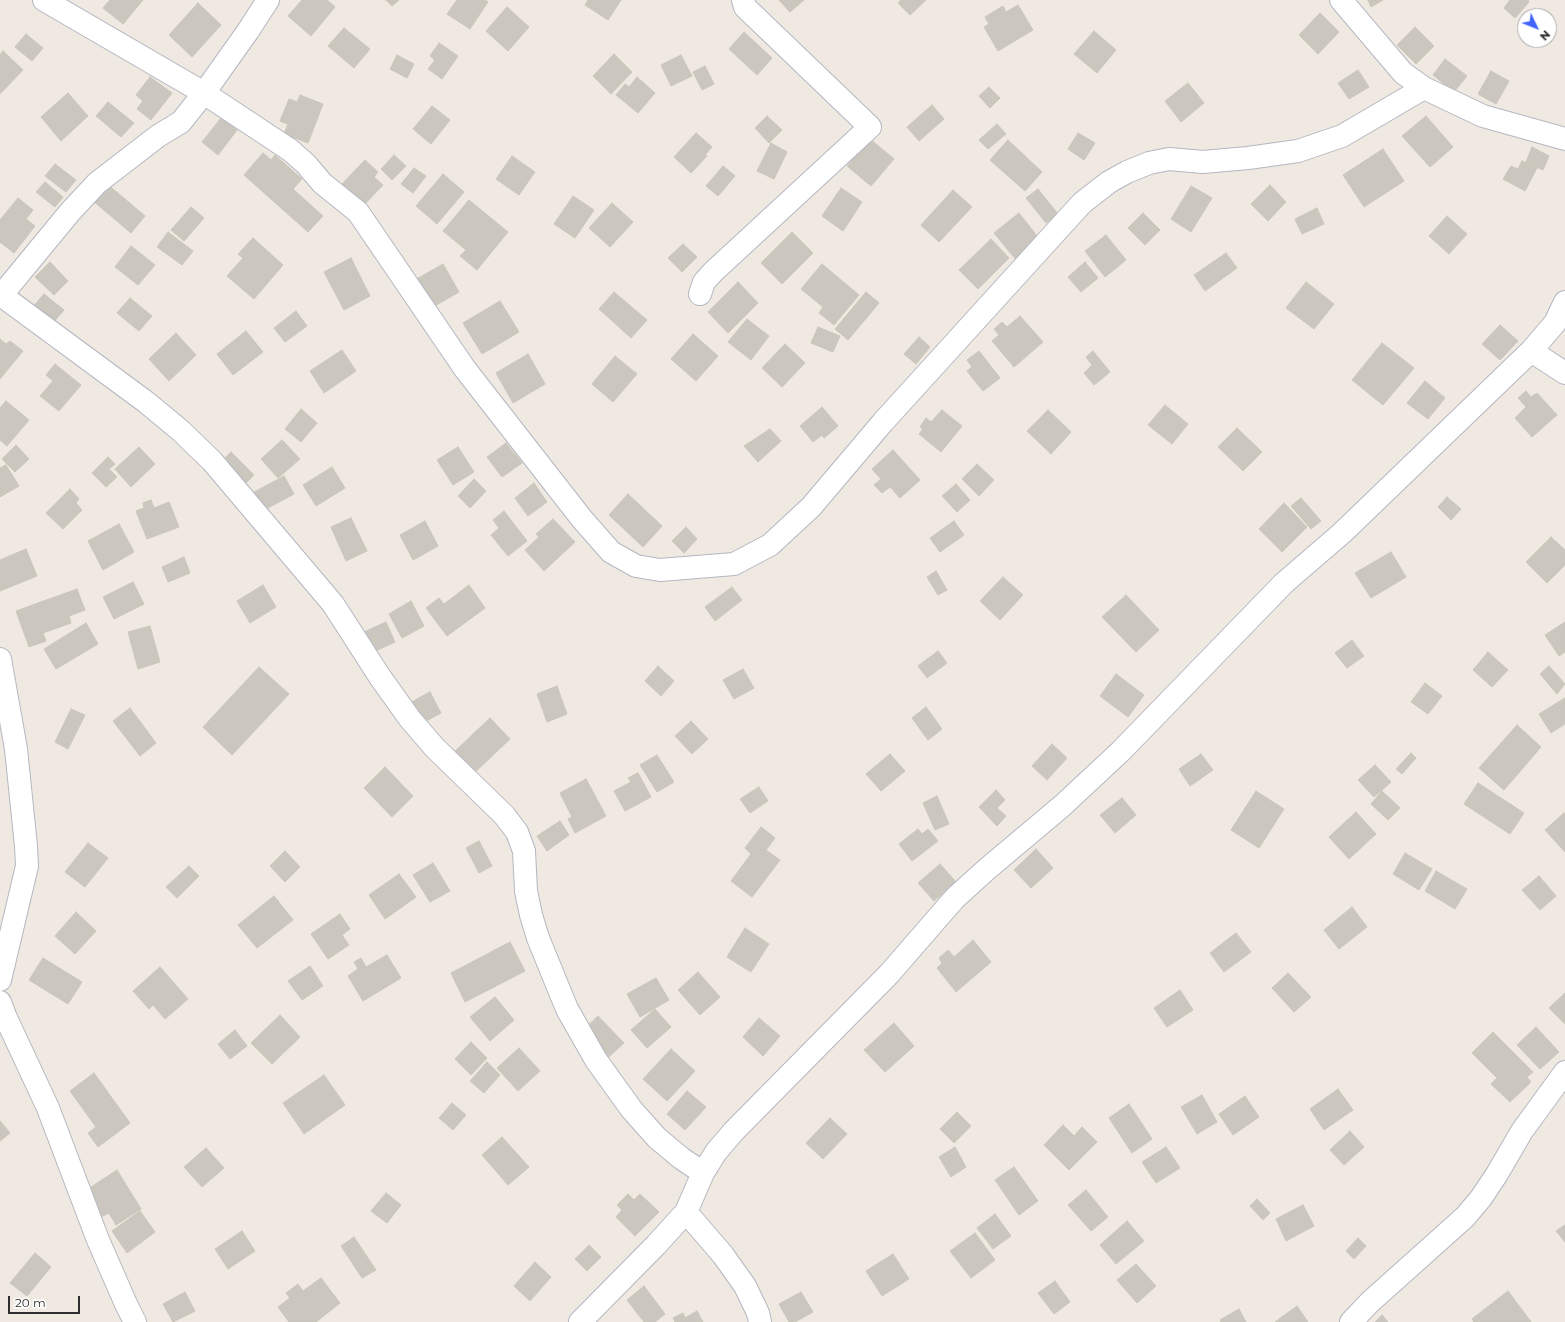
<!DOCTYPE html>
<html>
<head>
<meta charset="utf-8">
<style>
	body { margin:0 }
	#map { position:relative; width:1565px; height:1322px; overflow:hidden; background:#efe9e1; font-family:Montserrat,sans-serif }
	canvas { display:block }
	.north { position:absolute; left:1517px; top:8px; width:40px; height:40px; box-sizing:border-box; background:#fff; border:1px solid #ababab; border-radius:50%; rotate:133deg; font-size:11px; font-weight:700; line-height:16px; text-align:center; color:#2e2e2e }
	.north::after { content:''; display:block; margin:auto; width:14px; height:18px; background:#4264fb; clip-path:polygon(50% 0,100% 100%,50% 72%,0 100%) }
	.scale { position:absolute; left:8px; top:1296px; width:72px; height:18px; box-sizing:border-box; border:2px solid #2e2e2e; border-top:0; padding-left:5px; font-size:12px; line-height:14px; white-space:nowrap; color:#2e2e2e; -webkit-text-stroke:3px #fff; paint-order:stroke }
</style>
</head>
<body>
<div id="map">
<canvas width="1565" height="1322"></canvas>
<div class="north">N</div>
<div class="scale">20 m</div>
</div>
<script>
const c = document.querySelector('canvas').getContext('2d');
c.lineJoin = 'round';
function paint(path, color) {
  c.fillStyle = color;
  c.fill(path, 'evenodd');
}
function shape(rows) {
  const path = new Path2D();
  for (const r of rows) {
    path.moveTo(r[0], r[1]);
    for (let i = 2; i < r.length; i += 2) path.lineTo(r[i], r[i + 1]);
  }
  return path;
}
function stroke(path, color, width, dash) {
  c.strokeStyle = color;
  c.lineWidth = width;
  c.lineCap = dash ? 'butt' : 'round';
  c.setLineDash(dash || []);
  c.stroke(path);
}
const building = shape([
	[110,0,143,0,123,24,103,8,110,0],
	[302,0,327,0,335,7,311,36,288,16,302,0],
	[386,0,399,0,392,6,386,0],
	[457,0,485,0,488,2,470,29,447,14,457,0],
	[588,0,621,0,608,20,585,5,588,0],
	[779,0,804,0,790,12,779,0],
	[901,0,926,0,910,15,898,3,901,0],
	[1368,0,1383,0,1371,7,1368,0],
	[1510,0,1528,0,1529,2,1515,18,1504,8,1510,0],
	[198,3,221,25,192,57,169,35,198,3],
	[1018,5,1033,30,998,51,984,27,989,24,985,17,1003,6,1006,12,1018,5],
	[507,7,529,27,508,51,486,31,507,7],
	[1320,13,1339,32,1318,54,1299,35,1320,13],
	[1415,27,1434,46,1416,64,1397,45,1415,27],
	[344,28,370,49,354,68,328,46,344,28],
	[1094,31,1116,50,1097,73,1074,54,1094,31],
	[744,32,772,58,757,75,729,49,744,32],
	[26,34,43,48,32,61,15,47,26,34],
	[439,43,458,56,442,79,428,69,435,60,430,56,439,43],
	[3,51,23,70,0,94,0,55,3,51],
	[614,54,632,72,611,94,593,76,614,54],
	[397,55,414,64,407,78,390,69,397,55],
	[681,55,692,76,671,86,661,65,681,55],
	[1445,59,1467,76,1454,92,1433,75,1445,59],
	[705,66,714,84,702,90,693,72,705,66],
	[1358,70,1369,87,1349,99,1338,83,1358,70],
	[1491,71,1509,81,1496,104,1478,94,1491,71],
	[150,77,172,93,151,120,137,109,143,101,136,95,150,77],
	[637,77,655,93,638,113,616,95,625,84,629,87,637,77],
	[1188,83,1204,103,1181,122,1165,101,1188,83],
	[989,87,1000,98,990,108,979,96,989,87],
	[68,93,88,116,61,141,41,117,68,93],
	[300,95,323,104,308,143,284,134,288,124,280,121,289,99,297,102,300,95],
	[108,102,134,123,121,137,96,116,108,102],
	[932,105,944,119,919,141,907,127,932,105],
	[432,106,450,120,431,144,413,129,432,106],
	[767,116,782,130,769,143,755,128,767,116],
	[1426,116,1453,147,1430,167,1402,136,1426,116],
	[221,118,237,130,218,155,202,142,221,118],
	[997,124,1006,134,988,149,979,140,997,124],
	[696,133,712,147,705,155,707,156,691,173,674,157,696,133],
	[1078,133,1095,143,1084,160,1068,149,1078,133],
	[870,139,894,159,871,186,847,166,870,139],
	[1008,140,1042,172,1025,191,990,160,1008,140],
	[771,143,787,152,774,179,757,171,771,143],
	[1532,147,1549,156,1543,170,1526,162,1532,147],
	[1383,149,1404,181,1364,207,1343,175,1383,149],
	[263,153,271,160,275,155,302,179,293,189,323,216,308,232,244,175,263,153],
	[394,155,406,166,392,180,381,169,394,155],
	[512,156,535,172,519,195,496,179,512,156],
	[365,160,378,172,374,177,383,185,361,208,339,187,365,160],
	[1522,161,1537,168,1525,191,1503,179,1511,166,1518,169,1522,161],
	[55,164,76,180,66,192,45,176,55,164],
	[723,166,735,176,718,196,706,186,723,166],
	[414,168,426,176,413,193,401,184,414,168],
	[443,174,464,192,437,224,416,206,443,174],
	[45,182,63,197,55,207,36,192,45,182],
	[106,183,145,216,131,233,92,200,106,183],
	[1270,185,1286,202,1268,221,1251,204,1270,185],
	[1191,186,1212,198,1191,232,1171,219,1191,186],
	[841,188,862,202,843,231,822,216,841,188],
	[1038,189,1058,214,1046,223,1026,198,1038,189],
	[953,190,972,207,939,242,921,225,953,190],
	[573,196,594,210,575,238,554,224,573,196],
	[18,198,33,210,26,219,35,226,14,253,0,242,0,220,18,198],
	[469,200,508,232,477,270,460,256,466,250,443,231,469,200],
	[612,203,633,222,610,247,589,228,612,203],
	[191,207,204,218,184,241,171,230,191,207],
	[1317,208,1324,224,1302,234,1295,219,1317,208],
	[1019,213,1041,241,1017,261,994,233,1019,213],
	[1143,213,1160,230,1145,245,1128,228,1143,213],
	[1447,216,1467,234,1449,254,1429,236,1447,216],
	[168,232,193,251,182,265,157,247,168,232],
	[792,232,813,253,782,284,761,263,792,232],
	[1106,235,1126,260,1105,277,1085,251,1106,235],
	[253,238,283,265,254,299,227,276,243,258,238,254,253,238],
	[991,239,1009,258,978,289,959,270,991,239],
	[683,244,697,257,682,272,668,258,683,244],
	[131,246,155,265,138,285,115,267,131,246],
	[1226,253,1237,268,1205,291,1194,275,1226,253],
	[351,258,370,296,344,310,324,272,351,258],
	[50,262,68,281,54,295,35,277,50,262],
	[1085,262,1098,278,1081,292,1068,277,1085,262],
	[443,264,459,292,431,308,415,280,443,264],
	[822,264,859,295,834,325,819,313,823,307,801,289,822,264],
	[738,282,758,303,728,333,708,312,738,282],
	[1306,282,1334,304,1314,329,1286,308,1306,282],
	[614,292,647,320,631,338,599,309,614,292],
	[866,292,879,303,848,340,835,329,866,292],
	[44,294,64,310,40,338,20,322,44,294],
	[130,298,152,316,139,331,117,313,130,298],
	[500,301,519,332,482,354,463,323,500,301],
	[296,311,307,326,285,342,274,328,296,311],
	[1020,316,1043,342,1014,367,992,341,999,335,994,329,1002,322,1007,327,1020,316],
	[747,319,769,336,751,360,728,342,747,319],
	[1500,325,1518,341,1500,360,1482,344,1500,325],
	[818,327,840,336,833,352,811,343,818,327],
	[246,331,263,352,233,375,217,354,246,331],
	[176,333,196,355,169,381,149,359,176,333],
	[693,334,718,356,696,381,671,359,693,334],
	[919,337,930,347,916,364,904,354,919,337],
	[0,339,6,344,10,341,23,351,0,379,0,339],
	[1382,343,1414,368,1383,405,1352,380,1382,343],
	[785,344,805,363,782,387,762,368,785,344],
	[342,350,356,371,324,393,310,371,342,350],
	[979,351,1000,378,983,391,967,371,972,367,967,360,979,351],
	[1093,351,1110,372,1094,385,1084,373,1092,365,1086,357,1093,351],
	[528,354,545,384,513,403,496,373,528,354],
	[615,356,637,374,613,402,592,384,615,356],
	[55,364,81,385,59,411,40,396,53,381,46,375,55,364],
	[1425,381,1445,398,1428,419,1407,403,1425,381],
	[1526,391,1531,397,1537,393,1557,415,1532,437,1515,418,1526,407,1518,398,1526,391],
	[6,401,29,420,7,446,0,440,0,408,6,401],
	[1165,405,1188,424,1172,444,1148,425,1165,405],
	[822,407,838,426,824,438,822,435,813,442,800,426,822,407],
	[301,409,317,423,301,442,285,429,301,409],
	[942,410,962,426,941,452,919,434,923,429,920,427,926,418,931,422,942,410],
	[1048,410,1071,432,1051,454,1027,431,1048,410],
	[1237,428,1262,452,1243,471,1218,447,1237,428],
	[770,429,781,441,758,462,744,446,770,429],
	[282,440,300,459,278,478,261,459,282,440],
	[506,443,522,463,502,477,487,457,506,443],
	[16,445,29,459,15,472,2,459,16,445],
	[139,447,155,464,131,487,115,469,139,447],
	[458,447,474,472,453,485,437,460,458,447],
	[893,450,920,480,900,498,890,487,882,493,874,485,881,479,872,469,893,450],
	[231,452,254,475,232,497,209,474,231,452],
	[108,457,115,464,109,469,117,477,106,487,92,473,108,457],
	[977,464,994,480,979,496,962,479,977,464],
	[6,465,19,486,0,497,0,468,6,465],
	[332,467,345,488,316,506,303,485,332,467],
	[284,476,294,494,255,515,245,497,284,476],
	[474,479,486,491,470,508,458,496,474,479],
	[534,483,547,502,528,516,515,498,534,483],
	[956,484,970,500,957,512,942,496,956,484],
	[70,489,79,499,76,503,82,510,63,529,46,513,70,489],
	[628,494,662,526,643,547,609,515,628,494],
	[1447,497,1461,509,1451,520,1438,507,1447,497],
	[1301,498,1321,521,1311,529,1291,506,1301,498],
	[151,500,154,508,169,502,179,527,147,539,136,511,144,508,143,503,151,500],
	[1284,503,1307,527,1282,552,1259,529,1284,503],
	[504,511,527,541,508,556,491,535,499,528,493,520,504,511],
	[351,518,367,551,346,561,331,527,351,518],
	[553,519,575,542,544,571,525,550,539,537,536,534,553,519],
	[425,521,438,546,413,560,400,535,425,521],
	[954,521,964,535,940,552,930,538,954,521],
	[119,524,134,552,103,570,88,541,119,524],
	[686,527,697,539,684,553,672,541,686,527],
	[1551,537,1565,550,1565,565,1547,583,1526,562,1551,537],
	[26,549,37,576,0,591,0,560,26,549],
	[1391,552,1406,577,1371,598,1355,573,1391,552],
	[184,557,190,573,168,582,162,567,184,557],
	[936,571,947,590,938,595,927,577,936,571],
	[1003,577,1023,595,1000,620,980,601,1003,577],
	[133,582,144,604,114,619,103,597,133,582],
	[263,585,276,607,250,623,237,601,263,585],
	[469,585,485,608,447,636,426,608,439,598,444,604,469,585],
	[732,587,742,600,715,621,705,607,732,587],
	[77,589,85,610,69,616,71,623,43,633,46,641,29,647,16,611,77,589],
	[1126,595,1159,630,1136,652,1102,617,1126,595],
	[411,601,424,626,402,638,389,614,411,601],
	[386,622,395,642,373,652,364,632,386,622],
	[1565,622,1565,652,1559,656,1545,635,1565,622],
	[86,623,98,644,56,669,44,649,86,623],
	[150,626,160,662,138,669,128,632,150,626],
	[1352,640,1364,656,1347,668,1335,653,1352,640],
	[938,651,947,663,927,678,918,666,938,651],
	[1488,652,1508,670,1492,687,1473,670,1488,652],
	[658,666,674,681,661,696,645,681,658,666],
	[1549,666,1565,684,1557,694,1540,674,1549,666],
	[259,667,289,694,232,755,203,727,259,667],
	[743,669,754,688,734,699,723,680,743,669],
	[1116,674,1144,695,1128,717,1100,696,1116,674],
	[1425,683,1442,696,1428,714,1411,702,1425,683],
	[557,686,567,714,547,722,537,694,557,686],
	[430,692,441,713,415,727,404,706,430,692],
	[1565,698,1565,724,1551,733,1539,714,1565,698],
	[926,707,942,729,928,740,912,718,926,707],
	[130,708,156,743,140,756,113,721,130,708],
	[71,709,85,715,68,749,55,742,71,709],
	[490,718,510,739,471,776,451,755,490,718],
	[691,721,708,739,692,754,675,736,691,721],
	[1517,725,1541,747,1504,790,1479,768,1517,725],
	[1052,744,1067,758,1047,780,1032,766,1052,744],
	[1411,753,1416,758,1402,774,1396,769,1411,753],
	[890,754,905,771,881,791,866,774,890,754],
	[1201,754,1213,770,1190,786,1179,769,1201,754],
	[657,755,674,782,657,792,640,765,657,755],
	[1375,765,1391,782,1374,797,1358,780,1375,765],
	[385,767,413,796,392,817,364,788,385,767],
	[638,773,651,797,625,811,614,791,631,782,628,778,638,773],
	[586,779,606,816,575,833,568,819,572,817,560,793,586,779],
	[1478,783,1524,813,1510,834,1464,804,1478,783],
	[759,787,768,801,750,813,740,799,759,787],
	[996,790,1005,800,997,808,1006,816,997,826,979,807,996,790],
	[1256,791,1284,809,1259,848,1231,830,1256,791],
	[1382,791,1400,808,1388,820,1371,804,1382,791],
	[937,796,949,824,935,830,923,803,937,796],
	[1122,798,1136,815,1115,833,1100,815,1122,798],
	[1356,812,1376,834,1349,859,1329,837,1356,812],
	[1564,813,1565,815,1565,852,1545,830,1564,813],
	[560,821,569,835,547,851,537,836,560,821],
	[761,827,775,838,766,850,780,860,752,897,731,881,751,854,745,848,761,827],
	[918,829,922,834,928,829,938,841,912,861,899,844,918,829],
	[479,841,492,866,479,873,466,848,479,841],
	[88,843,108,858,85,887,65,872,88,843],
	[1036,849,1053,868,1031,888,1014,870,1036,849],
	[285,851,300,867,285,882,270,866,285,851],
	[1405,853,1432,869,1419,890,1393,874,1405,853],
	[433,863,450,891,430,902,413,875,433,863],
	[940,864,956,882,934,901,918,883,940,864],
	[189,866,199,876,177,898,166,887,189,866],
	[1436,871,1467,889,1455,909,1425,891,1436,871],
	[399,874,416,897,385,919,369,895,399,874],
	[1539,876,1556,896,1540,910,1522,890,1539,876],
	[274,896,293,920,257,948,238,925,274,896],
	[1352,907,1367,927,1339,949,1324,930,1352,907],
	[76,912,96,931,75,954,55,936,76,912],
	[340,914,350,929,342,935,349,945,328,959,311,934,340,914],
	[745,928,769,944,751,972,727,957,745,928],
	[1236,933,1251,952,1224,972,1210,953,1236,933],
	[973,940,991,962,956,992,937,968,942,963,939,958,948,950,954,957,973,940],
	[510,942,525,971,465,1002,451,973,510,942],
	[387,955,401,978,363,1001,348,976,358,969,354,962,361,958,366,967,387,955],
	[43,958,82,982,68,1004,29,980,43,958],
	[310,966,323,986,302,1000,288,981,310,966],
	[160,967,188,999,165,1019,153,1005,149,1009,133,991,160,967],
	[698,972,720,997,700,1015,678,990,698,972],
	[1288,973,1311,997,1294,1012,1272,988,1288,973],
	[656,978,669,1000,640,1017,627,994,656,978],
	[1180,990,1193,1010,1167,1027,1154,1008,1180,990],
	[1565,993,1565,1024,1549,1008,1565,993],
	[495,997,514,1020,490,1041,470,1017,495,997],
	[655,1009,671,1027,647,1048,631,1030,655,1009],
	[280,1015,300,1037,272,1064,251,1043,280,1015],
	[598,1016,624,1043,602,1063,577,1036,598,1016],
	[759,1018,780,1036,763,1056,743,1037,759,1018],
	[894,1023,914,1046,885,1072,864,1050,894,1023],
	[1536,1027,1559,1052,1540,1069,1517,1045,1536,1027],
	[235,1030,247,1046,230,1059,218,1044,235,1030],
	[1493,1032,1533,1072,1527,1077,1531,1082,1510,1102,1491,1084,1497,1078,1472,1053,1493,1032],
	[471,1042,487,1058,471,1075,455,1059,471,1042],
	[519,1048,540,1071,518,1091,497,1068,519,1048],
	[671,1049,695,1071,667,1101,643,1079,671,1049],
	[487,1062,500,1075,484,1093,470,1081,487,1062],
	[94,1073,130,1123,98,1147,88,1133,96,1127,70,1091,94,1073],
	[324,1075,345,1105,304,1134,283,1103,324,1075],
	[1338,1089,1353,1110,1324,1130,1310,1109,1338,1089],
	[687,1091,706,1107,685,1130,667,1114,687,1091],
	[1202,1095,1217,1122,1197,1134,1181,1107,1202,1095],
	[1245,1096,1259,1117,1233,1135,1219,1114,1245,1096],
	[452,1103,466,1115,453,1130,439,1118,452,1103],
	[1129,1104,1152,1139,1132,1153,1109,1118,1129,1104],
	[957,1112,971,1126,954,1143,940,1129,957,1112],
	[830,1118,847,1134,823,1159,806,1143,830,1118],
	[0,1121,10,1133,0,1141,0,1121],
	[1063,1125,1074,1136,1082,1127,1097,1142,1069,1170,1044,1145,1063,1125],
	[1350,1131,1364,1147,1344,1165,1330,1150,1350,1131],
	[502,1137,529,1167,508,1185,482,1155,502,1137],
	[955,1147,966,1167,951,1177,939,1157,955,1147],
	[1166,1147,1180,1168,1156,1183,1142,1162,1166,1147],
	[206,1148,224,1168,202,1187,184,1167,206,1148],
	[1014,1167,1038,1201,1019,1215,995,1180,1014,1167],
	[117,1170,141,1209,116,1225,109,1213,101,1217,85,1191,117,1170],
	[1086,1190,1108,1217,1091,1231,1068,1205,1086,1190],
	[386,1193,401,1205,387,1223,371,1211,386,1193],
	[628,1194,634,1200,640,1194,659,1212,635,1236,616,1217,622,1210,617,1205,628,1194],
	[1257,1199,1270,1213,1263,1220,1250,1206,1257,1199],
	[1303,1205,1314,1226,1286,1241,1276,1219,1303,1205],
	[140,1211,155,1232,127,1253,112,1231,140,1211],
	[995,1214,1011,1236,993,1249,977,1228,995,1214],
	[1127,1221,1144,1241,1116,1264,1100,1245,1127,1221],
	[1565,1225,1565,1242,1556,1231,1565,1225],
	[242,1231,255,1251,228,1269,215,1249,242,1231],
	[975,1233,995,1260,971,1278,950,1251,975,1233],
	[354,1237,376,1270,362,1278,341,1246,354,1237],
	[1358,1238,1366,1246,1354,1259,1346,1251,1358,1238],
	[589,1245,601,1257,587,1271,575,1259,589,1245],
	[35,1253,51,1267,27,1296,10,1283,35,1253],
	[893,1254,909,1279,882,1296,866,1271,893,1254],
	[535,1262,551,1277,530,1301,514,1286,535,1262],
	[1136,1264,1156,1286,1137,1303,1117,1280,1136,1264],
	[321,1278,340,1303,316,1322,289,1322,278,1307,290,1298,286,1293,298,1284,303,1291,321,1278],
	[1055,1281,1070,1302,1054,1314,1038,1293,1055,1281],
	[644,1286,665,1314,655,1322,644,1322,627,1300,644,1286],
	[1508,1291,1531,1322,1474,1322,1472,1319,1508,1291],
	[185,1292,195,1311,173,1322,163,1304,185,1292],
	[801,1292,813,1312,795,1322,789,1322,779,1304,801,1292],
	[1297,1306,1308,1322,1275,1322,1297,1306],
	[1239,1309,1246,1322,1221,1322,1220,1320,1239,1309],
	[697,1311,703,1322,675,1322,673,1318,683,1313,685,1318,697,1311],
	[1382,1315,1388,1322,1375,1322,1382,1315]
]);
const street = shape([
	[44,0,204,93,248,31,268,0],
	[1341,0,1403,73,1424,88,1483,116,1565,139],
	[700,294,704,282,713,272,870,127,745,7,743,0],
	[1,295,146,402,181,431,212,461,333,604,380,677,410,719,435,748,504,815,517,832,524,851,526,891,531,915,538,938,567,1009,596,1060,632,1110,657,1138,681,1158,703,1173],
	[0,297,70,212,97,183,158,136,181,122,204,93,290,150,306,164,322,183,358,212,465,369,582,519,611,552,636,566,660,570,734,564,770,545,811,507,883,422,1082,203,1109,182,1127,172,1149,163,1169,159,1203,162,1248,158,1298,151,1342,136,1424,88],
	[1531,351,1565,373],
	[0,659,16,749,26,846,27,866,0,980],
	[0,1002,6,1018,48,1108,98,1240,126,1304,135,1322],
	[686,1212,723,1255,745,1286,758,1313,760,1322],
	[580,1322,656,1245,686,1212,703,1173,716,1152,734,1131,889,974,955,898,987,869,1062,806,1121,751,1284,583,1342,533,1531,351,1555,323,1565,302],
	[1351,1322,1370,1302,1465,1217,1481,1198,1497,1174,1522,1131,1565,1072]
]);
paint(building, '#cbc7bf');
stroke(building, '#cbc5ba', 1);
stroke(street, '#b4b7c1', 24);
stroke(street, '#fff', 22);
</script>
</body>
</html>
